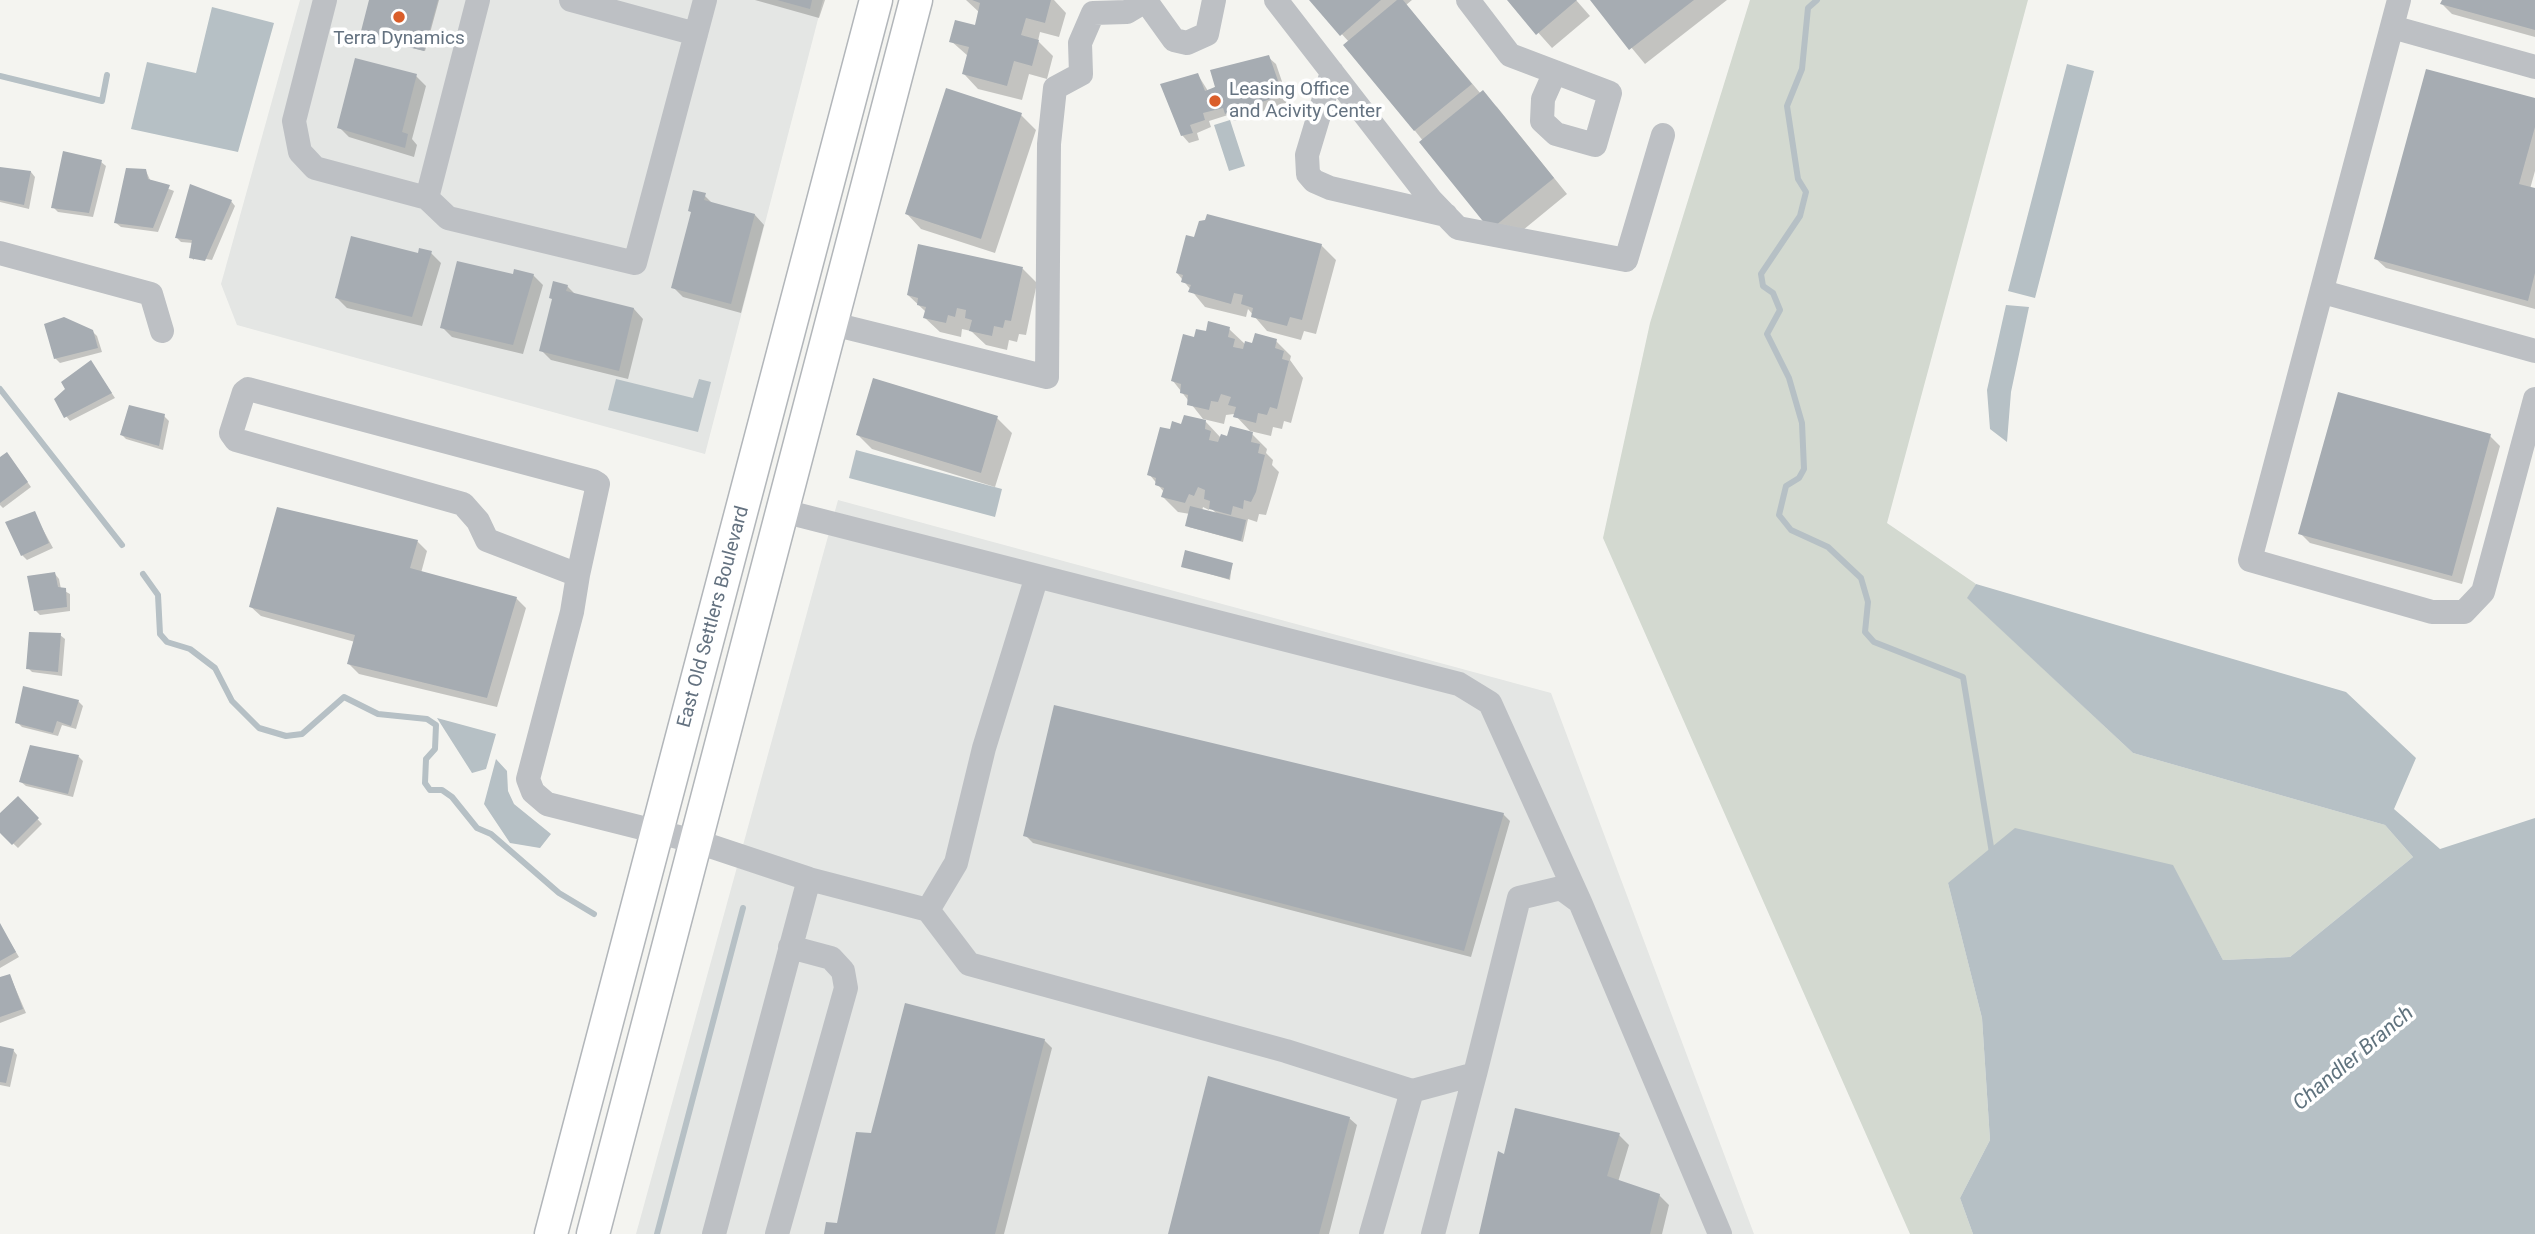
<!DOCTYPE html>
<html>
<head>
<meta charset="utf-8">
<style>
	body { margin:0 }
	canvas { display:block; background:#f4f4f0 }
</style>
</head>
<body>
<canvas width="2535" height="1234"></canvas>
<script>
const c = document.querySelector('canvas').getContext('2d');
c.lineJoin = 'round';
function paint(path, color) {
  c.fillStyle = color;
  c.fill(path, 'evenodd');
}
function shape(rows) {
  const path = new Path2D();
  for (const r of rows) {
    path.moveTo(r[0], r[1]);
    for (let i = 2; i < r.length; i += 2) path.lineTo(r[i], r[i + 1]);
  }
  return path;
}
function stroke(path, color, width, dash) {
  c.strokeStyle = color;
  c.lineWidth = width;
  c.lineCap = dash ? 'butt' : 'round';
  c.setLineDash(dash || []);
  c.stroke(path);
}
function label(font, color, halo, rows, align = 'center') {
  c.font = font + ' Roboto,sans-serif';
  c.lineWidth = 7;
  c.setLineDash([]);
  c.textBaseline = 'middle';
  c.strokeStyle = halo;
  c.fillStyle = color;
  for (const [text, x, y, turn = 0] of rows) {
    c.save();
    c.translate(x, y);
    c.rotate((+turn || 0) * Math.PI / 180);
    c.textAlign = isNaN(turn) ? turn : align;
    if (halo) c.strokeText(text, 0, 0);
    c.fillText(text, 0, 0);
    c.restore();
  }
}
const built = shape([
	[300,0,823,0,705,454,237,325,221,284],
	[838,500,1551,693,1754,1234,636,1234]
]);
const green = shape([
	[1750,0,2028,0,1887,523,1976,584,1968,598,2133,753,2385,825,2413,857,2290,957,2223,960,2172,865,1948,883,1982,1018,1990,1140,1960,1198,1973,1234,1910,1234,1603,538,1650,323]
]);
const water = shape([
	[212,7,274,23,238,152,131,129,147,62,196,73],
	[2067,64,2094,71,2035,298,2008,291],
	[1230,120,1245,166,1229,171,1214,125],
	[2006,305,2029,307,2011,392,2007,442,1990,429,1987,390],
	[616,379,693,398,699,379,711,382,698,432,608,410],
	[856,450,1002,489,995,517,849,478],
	[1976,584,2346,692,2416,758,2394,809,2440,849,2535,818,2535,1234,1973,1234,1960,1198,1990,1140,1982,1018,1948,883,2015,828,2173,865,2223,960,2290,957,2413,857,2385,825,2133,753,1967,598],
	[437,718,496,734,486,769,472,773],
	[496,759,507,771,508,791,514,804,551,834,540,848,510,843,484,804]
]);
const shadow = shape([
	[371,0,439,0,425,51,364,36],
	[755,0,825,0,819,18],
	[966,0,1054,0,1066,13,1059,37,1040,32,1038,41,1053,56,1047,79,1029,74,1022,100,978,89,964,74,968,56,951,41,976,27,980,13],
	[1311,0,1412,0,1406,5,1481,94,1497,107,1567,194,1506,244,1346,45,1349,42],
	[1509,0,1576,0,1590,16,1552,48],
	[1592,0,1727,0,1645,64],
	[2443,0,2535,0,2535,37,2452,14,2442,4],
	[1268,57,1276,64,1289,102,1234,121,1228,115,1209,121,1211,127,1197,133,1199,140,1189,143,1182,135,1198,75,1208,91],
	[416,76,426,86,412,139,417,145,414,157,349,137,339,127],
	[947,91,1021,115,1036,130,995,253,921,229,907,214],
	[2535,100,2535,171,2530,189,2535,190,2535,309,2386,268,2376,259],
	[101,162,106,166,93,217,58,212,53,207],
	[0,169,31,172,35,177,29,209,0,202],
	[146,171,151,182,174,191,158,232,121,227,116,223],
	[703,194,713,204,755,215,764,225,741,313,683,297,673,287],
	[231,201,235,206,212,260,194,257,194,260,191,257,193,243,181,242,177,238],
	[1321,245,1336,260,1316,334,1304,331,1301,340,1267,331,1248,309,1246,317,1205,307,1177,273],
	[431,253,441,263,422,326,347,308,337,298,419,255],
	[1023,269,1037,283,1026,335,1019,334,1017,342,1009,340,1007,350,986,345,971,331,962,329,961,337,940,332,925,318,926,312,908,295],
	[533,275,543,285,523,354,452,337,442,327,514,276],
	[567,286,576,295,634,309,643,319,628,379,551,360,541,350],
	[1229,329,1246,345,1276,341,1291,356,1290,360,1303,378,1291,423,1284,421,1282,429,1273,427,1271,436,1250,431,1234,414,1226,415,1224,424,1203,419,1173,381,1195,339],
	[92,331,97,336,102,352,60,363,55,358],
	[91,362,115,398,70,421,66,416,68,389],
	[164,416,169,421,163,450,126,439,122,435],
	[997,418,1012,433,995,487,872,449,858,435],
	[1206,422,1221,438,1252,434,1267,449,1266,453,1273,460,1272,465,1279,472,1266,515,1259,514,1257,522,1248,519,1243,542,1189,527,1190,514,1178,512,1163,497,1164,492,1149,474,1171,431],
	[1203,507,1209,510,1210,507,1218,515,1202,511],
	[2490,436,2500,446,2462,584,2310,543,2300,533],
	[0,459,11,459,31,487,3,508,0,505],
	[34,513,53,548,27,560,22,555],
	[417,541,427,551,421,573,516,598,526,608,497,707,359,674,349,664,355,642,261,616,251,607],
	[1232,564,1230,580,1183,566],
	[55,574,59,579,61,589,70,594,70,611,40,615,35,610],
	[60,635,65,639,62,676,32,672,28,668],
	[78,701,83,706,76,729,62,725,58,736,22,727,17,722],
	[78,756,83,761,73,797,26,786,21,782],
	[18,798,42,824,18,848,0,831,0,815],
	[1503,814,1510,821,1471,957,1033,843,1025,835],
	[0,926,19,957,0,968],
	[10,976,26,1013,0,1023,0,979],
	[1044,1040,1052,1048,1004,1234,825,1234,839,1225,872,1135],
	[0,1048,13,1050,17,1055,10,1087,0,1085],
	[1349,1118,1357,1125,1329,1234,1170,1234],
	[1619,1135,1629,1145,1618,1182,1659,1195,1669,1205,1662,1234,1481,1234,1506,1157]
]);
const stream = shape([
	[1817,0,1808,8,1802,69,1787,106,1798,179,1806,192,1800,216,1761,274,1763,286,1773,293,1780,310,1767,334,1789,378,1802,423,1804,469,1799,478,1786,486,1779,515,1791,530,1828,547,1861,578,1868,602,1865,632,1874,642,1963,677,1992,853],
	[0,76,102,101,107,75],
	[0,389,122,545],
	[143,574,158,595,160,634,167,642,190,649,215,668,232,701,259,728,286,736,302,734,344,697,378,714,427,719,436,725,435,749,426,759,425,783,430,790,442,790,452,797,477,828,491,834,559,893,594,914],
	[657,1234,743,908]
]);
const building = shape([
	[369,0,438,0,424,51,360,35],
	[777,0,812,0,810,9],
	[972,0,1051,0,1045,23,1026,18,1021,35,1039,40,1032,66,1014,61,1007,86,962,74,969,47,949,42,955,20,975,25,980,3],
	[1309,0,1381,0,1340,36],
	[1397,0,1403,0,1472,84,1414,131,1343,45],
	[1507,0,1577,0,1536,35],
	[1590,0,1694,0,1629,50],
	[2442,0,2535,0,2535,30,2440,4],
	[1269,55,1283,95,1225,114,1223,108,1203,113,1205,120,1190,125,1193,133,1181,136,1160,84,1198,73,1205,91,1215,87,1210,70],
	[355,58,417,74,402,132,408,134,405,148,337,128],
	[2426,69,2535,98,2535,127,2519,184,2535,188,2535,273,2528,301,2374,259],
	[946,88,1022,113,981,239,905,214],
	[1483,90,1554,178,1490,230,1419,142],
	[63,151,102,160,89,213,51,208],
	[0,167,31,171,24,205,0,200],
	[126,168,146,169,148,179,170,185,153,228,114,223],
	[190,184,232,200,205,261,189,258,192,240,175,238],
	[693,190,706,193,704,200,755,214,731,304,671,288,691,212,688,211],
	[1207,214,1322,244,1302,320,1290,317,1287,326,1251,317,1253,308,1241,304,1243,295,1234,293,1231,304,1188,292,1191,285,1181,282,1183,275,1176,273,1186,235,1194,237,1199,221,1205,220],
	[351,236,418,253,419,248,432,251,412,317,335,298],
	[918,244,1023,267,1011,321,1005,320,1003,328,994,326,992,336,969,331,972,320,965,318,966,310,957,308,955,317,948,315,946,323,923,318,926,307,917,305,918,298,907,295],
	[457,261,513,274,514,269,534,274,513,345,440,328],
	[553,281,568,285,566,291,634,308,619,371,539,351,552,299,549,298],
	[64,317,93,330,98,348,54,359,44,324],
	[1208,321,1230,327,1228,337,1235,339,1233,347,1243,349,1245,341,1252,343,1255,333,1277,339,1275,348,1284,351,1282,359,1289,361,1277,409,1270,407,1267,415,1258,413,1256,423,1233,417,1236,407,1228,405,1231,397,1221,394,1218,402,1211,401,1209,410,1187,405,1188,395,1180,393,1181,384,1171,381,1183,334,1194,337,1196,329,1206,331],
	[91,360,112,393,64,418,54,399,65,389,61,382],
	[873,378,998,416,981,473,856,435],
	[2338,392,2491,434,2452,576,2298,534],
	[129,405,165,414,159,446,120,435],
	[1184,415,1206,420,1205,429,1211,431,1209,440,1218,442,1221,434,1227,436,1230,426,1253,432,1251,442,1260,444,1258,453,1265,455,1256,492,1251,502,1244,500,1243,509,1233,506,1231,515,1209,509,1210,501,1204,499,1205,490,1198,487,1194,496,1189,494,1185,503,1161,497,1164,488,1155,485,1156,478,1147,475,1160,427,1170,429,1172,421,1181,424],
	[7,452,28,482,0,503,0,457],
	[1190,506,1246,520,1241,541,1185,526],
	[277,507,418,540,410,568,517,597,487,698,347,664,355,635,249,607],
	[35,511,49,543,21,556,5,522],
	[1185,550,1233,563,1229,579,1181,567],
	[55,572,58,587,66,588,67,607,34,611,27,576],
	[29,632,61,633,58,672,26,669],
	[23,686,79,700,71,726,57,721,53,733,15,723],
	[1054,705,1504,813,1464,951,1023,836],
	[30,745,79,755,68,794,19,782],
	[18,796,39,818,12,845,0,833,0,813],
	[0,923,16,952,0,961],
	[10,974,23,1009,0,1017,0,977],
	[905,1003,1045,1039,995,1234,824,1234,826,1222,837,1223,856,1132,871,1133],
	[0,1046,14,1049,6,1083,0,1082],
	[1208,1076,1350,1117,1319,1234,1168,1234],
	[1515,1108,1620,1133,1607,1176,1660,1194,1650,1234,1479,1234,1498,1151,1504,1154]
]);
const minor = shape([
	[325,0,294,121,300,152,315,168,427,198,448,218,635,263,705,0],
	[571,0,696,34],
	[1276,0,1431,200,1458,228,1626,260,1663,135],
	[1468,0,1510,55,1610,93,1595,145,1556,134,1542,121,1543,99,1555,72],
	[2399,0,2250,560,2432,612,2464,612,2483,592,2535,399],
	[1146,1,1174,40,1187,43,1207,34,1214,0],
	[2392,27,2535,67],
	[1332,72,1307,155,1308,174,1314,181,1330,188,1446,215],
	[427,198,478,0],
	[0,253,151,294,162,331],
	[2323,292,2535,351],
	[833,324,1047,377,1049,144,1055,88,1081,74,1080,43,1093,13,1127,12,1147,0],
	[783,511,1037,576,984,748,956,863,928,910],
	[578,575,598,484,593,481,248,389,244,392,231,433,236,440,463,504,478,521,487,540,578,575,572,612,528,779,533,792,547,804,698,842,809,879,928,910,969,964,1286,1051,1412,1091,1371,1234],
	[1037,576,1459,684,1490,703,1580,902],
	[1412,1091,1475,1074,1519,898,1561,888,1580,902,1720,1234],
	[714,1234,809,879],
	[777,1234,846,988,843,971,831,958,790,947],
	[1433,1234,1475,1074]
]);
const major = shape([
	[551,1234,876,0],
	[593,1234,916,0]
]);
const markers = [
	[399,17,7,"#da5e2a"],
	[1215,101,7,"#da5e2a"]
];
const poiNames = [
	["Terra Dynamics",399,39],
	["Leasing Office",1229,90,"left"],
	["and Acivity Center",1229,112,"left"]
];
const streetNames = [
	["East Old Settlers Boulevard",714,617,-75]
];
const waterNames = [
	["Chandler Branch",2354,1059,-40]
];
paint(built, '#e4e6e4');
paint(green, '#d3d9d0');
paint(water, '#b6c0c5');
paint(shadow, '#0003');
stroke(stream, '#b6c0c5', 6);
paint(building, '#a6acb2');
stroke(major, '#b2b6ba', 35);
stroke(minor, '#bdc0c4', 24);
stroke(major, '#fff', 32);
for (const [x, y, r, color] of markers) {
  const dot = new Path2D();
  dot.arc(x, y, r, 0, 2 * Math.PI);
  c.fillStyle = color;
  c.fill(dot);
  stroke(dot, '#fff', 2.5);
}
label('19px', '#647280', '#fff', poiNames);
label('19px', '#647280', '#fff', streetNames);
label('italic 21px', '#60737e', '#fff', waterNames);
</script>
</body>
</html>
